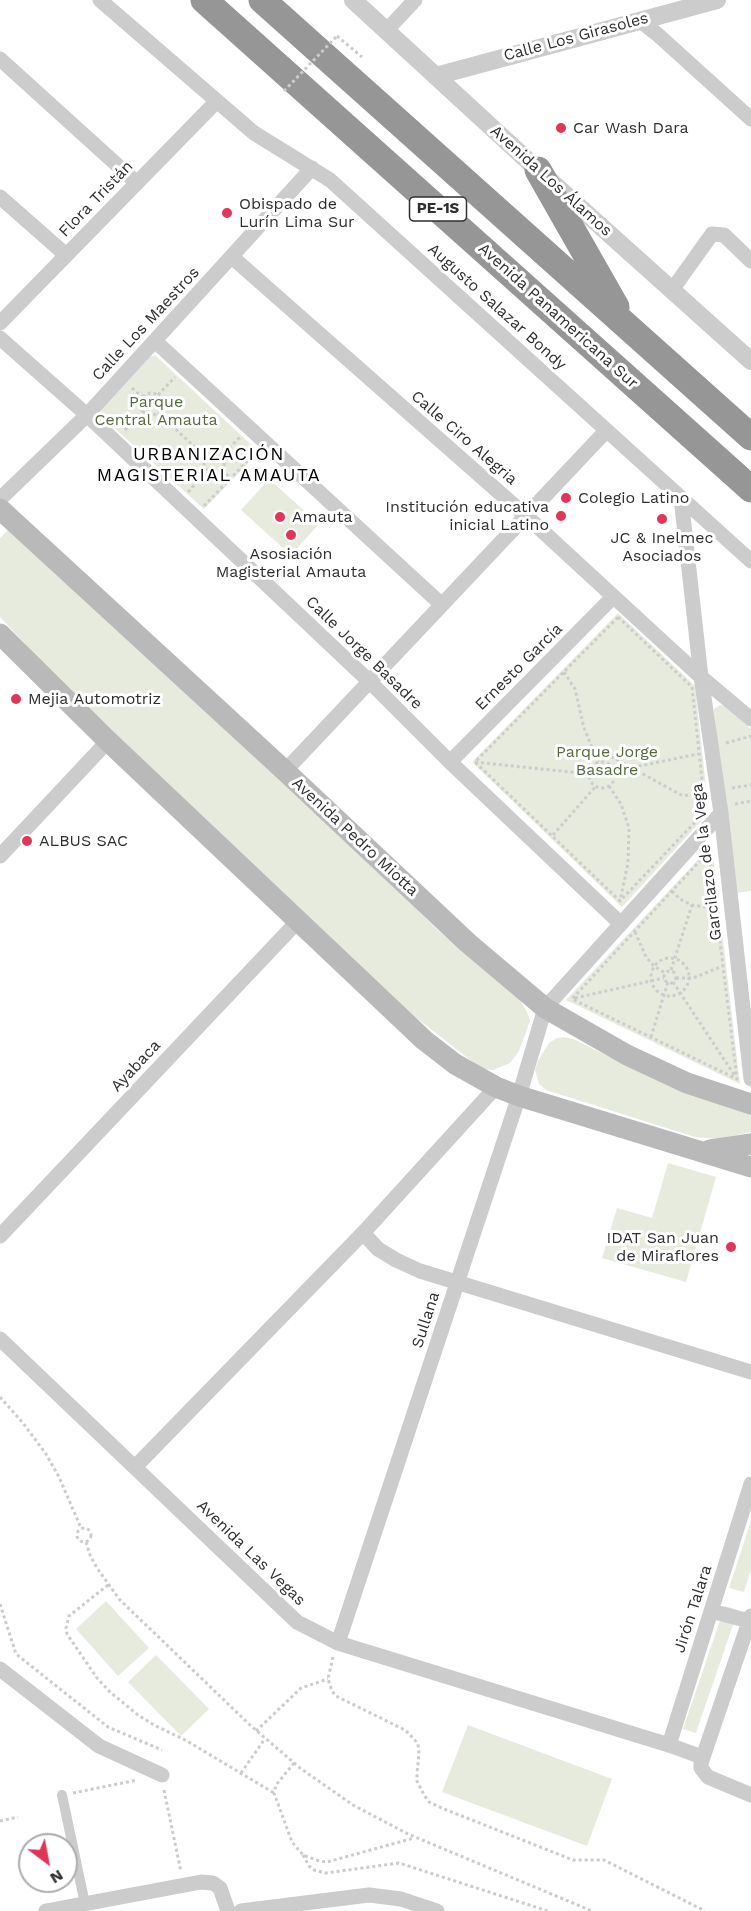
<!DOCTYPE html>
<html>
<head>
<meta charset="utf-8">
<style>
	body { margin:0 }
	#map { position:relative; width:751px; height:1911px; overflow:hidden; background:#fff; font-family:"Work Sans",sans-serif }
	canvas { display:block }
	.north { position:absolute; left:18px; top:1833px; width:60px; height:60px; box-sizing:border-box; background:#fff; border:2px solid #acacac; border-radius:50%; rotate:148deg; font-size:16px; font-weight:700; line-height:24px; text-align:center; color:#2f2f2f }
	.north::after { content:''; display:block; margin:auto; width:21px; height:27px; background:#e03658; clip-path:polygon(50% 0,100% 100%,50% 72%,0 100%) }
</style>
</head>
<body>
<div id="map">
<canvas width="751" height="1911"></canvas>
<div class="north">N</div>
</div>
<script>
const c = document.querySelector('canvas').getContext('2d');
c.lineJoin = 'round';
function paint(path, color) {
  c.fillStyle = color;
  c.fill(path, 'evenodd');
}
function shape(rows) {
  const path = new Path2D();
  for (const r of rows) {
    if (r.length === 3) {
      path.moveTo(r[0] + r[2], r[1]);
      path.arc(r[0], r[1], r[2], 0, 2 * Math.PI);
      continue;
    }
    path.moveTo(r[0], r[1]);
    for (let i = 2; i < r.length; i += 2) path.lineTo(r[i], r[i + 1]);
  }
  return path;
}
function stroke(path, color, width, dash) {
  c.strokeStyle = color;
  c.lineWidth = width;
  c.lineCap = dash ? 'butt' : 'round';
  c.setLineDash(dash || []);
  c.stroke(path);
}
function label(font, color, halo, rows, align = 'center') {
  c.font = font + ' "Work Sans",sans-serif';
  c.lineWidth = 6;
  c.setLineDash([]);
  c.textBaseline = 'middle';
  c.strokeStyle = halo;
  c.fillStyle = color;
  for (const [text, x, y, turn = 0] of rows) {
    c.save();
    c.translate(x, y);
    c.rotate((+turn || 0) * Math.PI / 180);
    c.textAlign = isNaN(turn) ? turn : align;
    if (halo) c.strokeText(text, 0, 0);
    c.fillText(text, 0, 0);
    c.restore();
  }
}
const green = shape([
	[155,355,259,452,204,509,100,415,102,410,150,357],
	[269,479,319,524,291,555,241,510],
	[12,526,211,711,438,930,518,997,527,1012,530,1021,519,1051,510,1063,493,1070,482,1069,401,1006,86,709,0,617,0,538],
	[618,613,695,686,708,806,705,816,702,820,622,907,472,762],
	[720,705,726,707,751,729,751,891,736,893,714,714,714,709],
	[712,845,740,1084,566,1000],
	[564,1037,573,1039,618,1061,751,1109,751,1132,719,1139,695,1137,546,1090,539,1084,535,1070,538,1061,549,1043,557,1038],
	[668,1163,716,1177,686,1282,602,1258,617,1208,652,1218],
	[751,1521,751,1570,744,1592,729,1588],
	[106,1601,149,1648,118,1676,76,1629],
	[725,1606,738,1610,696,1733,683,1729],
	[156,1655,209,1709,181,1736,128,1682],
	[468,1725,612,1779,587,1846,442,1792]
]);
const path = shape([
	[337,36,362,57],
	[132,388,142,397],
	[151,404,11],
	[158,395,175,377],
	[158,413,207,458],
	[125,430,142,411],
	[214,464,10],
	[221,457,240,437],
	[222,470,231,479],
	[188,492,207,471],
	[204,506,255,453],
	[618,617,692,687,704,798,703,807,698,819,620,901,475,762,618,617],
	[564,672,575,689,584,728,598,762],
	[726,743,751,736],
	[590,745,683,796,704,792],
	[475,762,589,774],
	[602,775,13],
	[615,771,698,754],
	[609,786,621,804,629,828,628,863,620,901],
	[732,788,751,785],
	[735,804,751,801],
	[553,835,596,786],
	[709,851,723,966,737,1079,572,999,709,851],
	[672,891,680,899,692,905,708,907,716,906],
	[635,932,646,957,654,966,665,973],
	[670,977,19],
	[671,970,692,905],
	[670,977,6],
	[676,978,693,978,723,966],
	[673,982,735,1076],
	[575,998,664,978],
	[651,1037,668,982],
	[0,1397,23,1423,46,1454,59,1477,81,1528],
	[84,1535,7],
	[86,1542,90,1555,97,1568,120,1600,250,1725,300,1768,353,1805,408,1834,592,1911],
	[108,1585,74,1612,69,1616,66,1628,67,1634,97,1678,110,1692,138,1715,154,1725,187,1741,274,1793],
	[0,1604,16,1654,108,1727,162,1750],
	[333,1657,328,1679,332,1691,336,1696,405,1730,414,1739,418,1744,419,1754,417,1773,417,1781,424,1795,429,1802,444,1809,573,1860,604,1860,705,1911],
	[256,1731,301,1688,328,1679],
	[294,1763,276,1785,274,1793,292,1842,303,1855,319,1861,327,1862,414,1838],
	[241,1773,264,1740],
	[164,1790,181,1872],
	[73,1793,137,1780],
	[0,1821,18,1817],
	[303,1855,309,1866,314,1870,326,1873,399,1863,548,1911]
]);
const pedestrian = shape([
	[62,1795,85,1904]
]);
const minor = shape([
	[100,0,254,133,330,180,751,561],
	[639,20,657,34,751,119],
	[386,31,415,0],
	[0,59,137,183],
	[0,197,66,255],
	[232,257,526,516,701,677,751,719],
	[672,290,712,234,724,235,751,261],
	[0,323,217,101],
	[0,338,87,415,370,682,450,762,621,924],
	[155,341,442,605],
	[681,498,701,677,721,813,751,1079],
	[0,499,87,415,312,168],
	[450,762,613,597],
	[285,771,606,431],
	[0,856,108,741],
	[363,1233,378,1249,396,1260,420,1271,751,1372],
	[0,1236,298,921],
	[0,1339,297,1622,338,1643,669,1745,702,1757],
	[135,1467,363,1233,496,1087],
	[711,1611,749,1621],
	[751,1616,701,1763,701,1768,708,1777,751,1795],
	[338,1643,519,1096,545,1008,721,813],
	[0,1669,99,1746,162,1775],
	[669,1745,751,1484],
	[46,1911,201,1882,213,1883,220,1888,228,1911],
	[241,1911,369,1895,401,1899,437,1911]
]);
const tertiary = shape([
	[353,0,538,170,751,361],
	[436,76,717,0]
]);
const secondary = shape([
	[0,509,285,771,468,943,545,1008,627,1055,687,1083,751,1104],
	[0,634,108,741,424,1040,455,1064,496,1087,519,1096,751,1167],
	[710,1150,751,1144]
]);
const motorway = shape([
	[204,0,751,489],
	[262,0,751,437],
	[538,170,616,307]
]);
const pathBridge = shape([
	[284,91,337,36]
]);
const markers = [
	[561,128,6,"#e03658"],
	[227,213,6,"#e03658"],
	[566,498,6,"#e03658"],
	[561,516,6,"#e03658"],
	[280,517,6,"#e03658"],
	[662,519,6,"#e03658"],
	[291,535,6,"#e03658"],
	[16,699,6,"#e03658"],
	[27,841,6,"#e03658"],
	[731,1247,6,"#e03658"]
];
const shields = [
	[438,209,57]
];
const shieldNames = [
	["PE-1S",438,209]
];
const streetNames = [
	["Calle Los Girasoles",576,37,-15],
	["Avenida Los Álamos",551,181,42],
	["Flora Tristán",96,199,-46],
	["Augusto Salazar Bondy",497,307,42],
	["Avenida Panamericana Sur",558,316,42],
	["Calle Los Maestros",146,324,-47],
	["Calle Ciro Alegria",464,438,41],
	["Calle Jorge Basadre",364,653,44],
	["Ernesto García",519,667,-45],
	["Avenida Pedro Miotta",355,837,43],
	["Garcilazo de la Vega",707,862,-97],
	["Ayabaca",136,1066,-47],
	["Sullana",426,1320,-72],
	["Avenida Las Vegas",251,1553,44],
	["Jirón Talara",693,1609,-72]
];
const poiNames = [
	["Car Wash Dara",573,128],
	["Obispado de",239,204],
	["Lurín Lima Sur",239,222],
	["Colegio Latino",578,498],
	["Institución educativa",549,507,"right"],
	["inicial Latino",549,525,"right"],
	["Amauta",292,517],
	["JC & Inelmec",662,538,"center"],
	["Asociados",662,556,"center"],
	["Asosiación",291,554,"center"],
	["Magisterial Amauta",291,572,"center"],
	["Mejia Automotriz",28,699],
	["ALBUS SAC",39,841],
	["IDAT San Juan",719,1238,"right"],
	["de Miraflores",719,1256,"right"]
];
const parkNames = [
	["Parque",156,402],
	["Central Amauta",156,420],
	["Parque Jorge",607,752],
	["Basadre",607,770]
];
const neighbourhoodNames = [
	["URBANIZACIÓN",209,455],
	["MAGISTERIAL AMAUTA",209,476]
];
paint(green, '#e6ebdd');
stroke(path, '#ccc', 3, [3, 3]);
stroke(pedestrian, '#ccc', 10);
stroke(minor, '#ccc', 15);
stroke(tertiary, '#ccc', 18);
stroke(secondary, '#b9b9b9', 21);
stroke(motorway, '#969696', 27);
stroke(pathBridge, '#ccc', 3, [3, 3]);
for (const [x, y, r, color] of markers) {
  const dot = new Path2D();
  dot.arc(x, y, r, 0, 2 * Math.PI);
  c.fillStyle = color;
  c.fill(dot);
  stroke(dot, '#fff', 2);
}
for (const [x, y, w] of shields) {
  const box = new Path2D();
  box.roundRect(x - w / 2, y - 12, w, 24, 4.5);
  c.fillStyle = '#fff';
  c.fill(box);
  stroke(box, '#2f2f2f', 1.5);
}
label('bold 15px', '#2f2f2f', null, shieldNames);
label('16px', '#2f2f2f', '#fff', streetNames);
label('16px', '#2f2f2f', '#fff', poiNames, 'left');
label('16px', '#57693d', '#fff', parkNames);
c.letterSpacing = '1.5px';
label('18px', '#000', '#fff', neighbourhoodNames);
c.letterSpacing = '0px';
</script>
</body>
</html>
